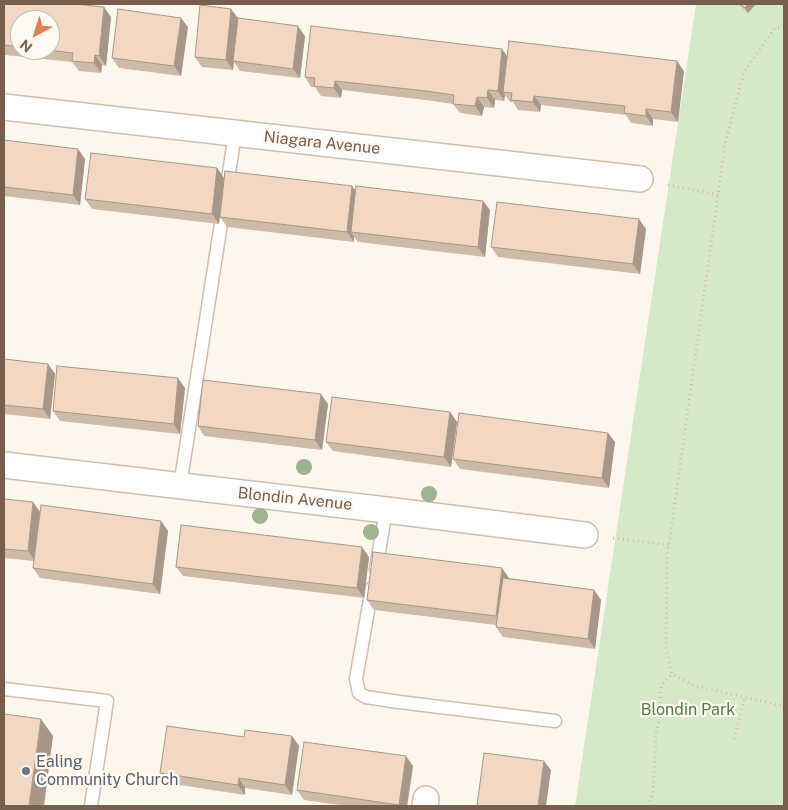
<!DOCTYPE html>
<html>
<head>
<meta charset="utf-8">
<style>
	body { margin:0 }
	#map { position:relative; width:788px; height:810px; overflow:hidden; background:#fcf6eb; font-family:"Public Sans",sans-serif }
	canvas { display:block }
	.frame { position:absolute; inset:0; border:5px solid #765f4f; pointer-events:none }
	.north { position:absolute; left:10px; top:10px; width:50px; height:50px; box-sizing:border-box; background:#fefaf1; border:1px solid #c8bcb0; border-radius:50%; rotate:219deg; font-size:14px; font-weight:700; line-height:20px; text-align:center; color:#765f4f }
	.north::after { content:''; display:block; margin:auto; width:18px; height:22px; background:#dd8058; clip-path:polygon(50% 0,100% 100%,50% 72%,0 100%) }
</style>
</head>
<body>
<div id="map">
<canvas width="788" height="810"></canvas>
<div class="frame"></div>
<div class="north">N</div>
</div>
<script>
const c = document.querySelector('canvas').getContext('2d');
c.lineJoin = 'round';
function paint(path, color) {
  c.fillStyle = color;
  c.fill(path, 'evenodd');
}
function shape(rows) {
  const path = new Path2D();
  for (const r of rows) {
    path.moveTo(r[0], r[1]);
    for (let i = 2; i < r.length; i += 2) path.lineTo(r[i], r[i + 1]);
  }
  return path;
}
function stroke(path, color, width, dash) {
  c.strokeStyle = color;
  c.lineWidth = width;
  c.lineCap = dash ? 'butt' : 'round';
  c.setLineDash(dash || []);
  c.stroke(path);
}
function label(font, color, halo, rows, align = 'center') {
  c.font = font + ' "Public Sans",sans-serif';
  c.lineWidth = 4.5;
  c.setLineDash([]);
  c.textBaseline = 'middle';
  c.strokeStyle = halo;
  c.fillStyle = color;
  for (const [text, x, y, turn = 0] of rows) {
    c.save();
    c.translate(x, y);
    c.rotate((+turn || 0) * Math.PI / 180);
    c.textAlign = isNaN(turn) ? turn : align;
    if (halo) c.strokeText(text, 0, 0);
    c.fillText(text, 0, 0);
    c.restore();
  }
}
const green = shape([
	[696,4,784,4,784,806,575,806]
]);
const path = shape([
	[784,26,775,28,744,72,725,144,667,559,666,647,672,674,695,686,784,706],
	[668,185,719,195],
	[613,538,669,545],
	[734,739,745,697],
	[647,806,653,794,656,733,660,717,661,686,672,674]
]);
const service = shape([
	[180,486,235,134],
	[376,569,386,510],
	[372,588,356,679,359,693,366,697,399,702,555,721],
	[4,689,107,701,91,806]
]);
const minor = shape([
	[4,107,640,179],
	[4,465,386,510,585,535],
	[425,806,426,799]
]);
const trees = [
	[304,467],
	[429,494],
	[260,516],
	[371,532]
];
const wall = shape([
	[4,4,111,17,106,66,102,65,101,73,79,71,72,62,5,55,4,62],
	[20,20,50,50,20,50],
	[738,4,756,4,748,13],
	[238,19,305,36,300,78,240,71,234,62,233,70,202,67,195,57],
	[188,27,181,76,119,68,112,58],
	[502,49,507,56,684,71,678,122,653,119,653,126,631,123,626,115,541,105,540,112,518,110,513,102,510,102,505,95,504,101,495,100,494,108,484,107,482,116,460,113,453,104,433,101,342,90,341,98,321,96,315,87,311,87,305,77],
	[4,140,85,159,80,205,4,196],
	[217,168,224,178,352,186,356,191,490,210,485,257,358,242,354,237,354,242,227,227,220,217,224,182,219,224,92,209,85,199],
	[646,229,640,274,498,257,491,247],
	[4,359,48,364,55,374,50,419,4,414],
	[185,388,180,434,60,421,53,411],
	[328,404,322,450,204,436,198,426],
	[450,412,457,422,451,467,333,451,326,442],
	[608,433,615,442,609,488,460,469,453,459],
	[4,499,33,502,40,512,38,530,161,521,168,531,160,594,40,578,33,568,34,561,4,558],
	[369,557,364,598,183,576,176,567],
	[509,578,594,590,601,600,595,649,503,637,496,627,496,625,374,610,367,600],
	[292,736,299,746,292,795,245,788,245,795,167,783,160,773,244,737],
	[413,766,407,806,347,806,304,800,297,790]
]);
const shadedWall = shape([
	[748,4,756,4,748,13,745,8],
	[104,7,111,17,106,66,99,56],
	[231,9,238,18,233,70,226,60],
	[181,18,188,27,181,76,174,66],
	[298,26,305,36,300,78,293,69],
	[502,49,509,59,503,92,505,95,504,101,498,91],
	[95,55,102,65,101,73,94,63],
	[677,61,684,71,678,122,671,112],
	[335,81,342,90,341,98,334,88],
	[488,90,495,100,494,108,487,98],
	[534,96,541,105,540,112,533,102],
	[477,97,484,107,482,116,475,106],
	[646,109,653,119,653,126,646,116],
	[78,149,85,159,80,205,73,195],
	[217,168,224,178,219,224,212,214],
	[352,186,359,196,351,232,354,237,354,242,347,232],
	[483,201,490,210,485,257,478,247],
	[639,219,646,229,640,274,633,264],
	[48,364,55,374,50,419,43,409],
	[178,378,185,388,180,434,174,424],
	[321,394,328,404,322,450,315,440],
	[450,412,457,422,451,467,444,457],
	[608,433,615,442,609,488,602,478],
	[33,502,40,512,35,561,28,551],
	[161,521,168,531,160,594,153,584],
	[362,547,369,557,364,598,357,588],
	[502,568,509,578,503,626,496,616],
	[594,590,601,600,595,649,588,639],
	[41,719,53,736,44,806,29,806],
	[292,736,299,746,292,795,285,785],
	[406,756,413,766,407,806,400,806,399,805],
	[544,761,551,770,546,806,538,806],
	[239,778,245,788,245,795,238,785]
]);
const building = shape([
	[4,4,74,4,104,7,99,56,95,55,94,63,72,61,73,53,47,50,50,50,50,20,20,20,20,47,4,45,4,4],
	[740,4,748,4,745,8,740,4],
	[200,5,231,9,226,60,195,57,200,5],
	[118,9,181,18,174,66,112,58,118,9],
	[238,18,298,26,293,69,233,61,238,18],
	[311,26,502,49,498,91,488,90,487,98,477,97,475,106,453,104,454,95,426,91,335,81,334,88,314,86,315,78,305,77,311,26],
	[509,41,677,61,671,112,646,109,646,116,624,113,625,106,534,96,533,102,511,100,512,93,503,92,509,41],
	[4,140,78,149,73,195,4,187,4,140],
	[91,153,217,168,212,214,85,199,91,153],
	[225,171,352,186,347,232,220,217,225,171],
	[356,186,483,201,478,247,351,232,356,186],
	[497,202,639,219,633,264,491,247,497,202],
	[4,359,48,364,43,409,4,405,4,359],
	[57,366,178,378,174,424,53,411,57,366],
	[203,380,321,394,315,440,198,426,203,380],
	[332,397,450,412,444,457,326,442,332,397],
	[459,413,608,433,602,478,453,459,459,413],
	[4,499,33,502,28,551,4,549,4,499],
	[41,505,161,521,153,584,33,568,41,505],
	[181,525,362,547,357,588,176,567,181,525],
	[373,552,502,568,496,616,367,600,373,552],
	[503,578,594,590,588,639,496,627,503,578],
	[4,714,41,719,29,806,4,806,4,714],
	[167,726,244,737,245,730,292,736,285,785,239,778,238,785,160,773,167,726],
	[304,742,406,756,399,805,297,790,304,742],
	[484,753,544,761,538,806,477,806,484,753]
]);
const markers = [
	[26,771,5,"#6b7280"]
];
const streetNames = [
	["Niagara Avenue",322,143,6],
	["Blondin Avenue",295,499,6]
];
const parkNames = [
	["Blondin Park",688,710]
];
const worshipNames = [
	["Ealing",36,762],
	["Community Church",36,780]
];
paint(green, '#d4e9c9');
stroke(service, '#cdbfb1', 15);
stroke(minor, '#cdbfb1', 28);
stroke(path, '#d5bca6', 3, [1, 4]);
stroke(service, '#fff', 12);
stroke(minor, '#fff', 25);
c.fillStyle = '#9fb291';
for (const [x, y] of trees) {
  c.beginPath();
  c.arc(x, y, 8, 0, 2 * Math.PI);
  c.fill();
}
paint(wall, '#cebaa9');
paint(shadedWall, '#a89789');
paint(building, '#f0d8c4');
stroke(building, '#a89789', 1);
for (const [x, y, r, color] of markers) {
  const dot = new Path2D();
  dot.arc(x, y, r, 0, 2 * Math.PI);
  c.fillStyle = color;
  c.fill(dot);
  stroke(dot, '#fefaf1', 2);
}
label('16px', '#765f4f', '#fefaf1', streetNames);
label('16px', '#537a47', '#fefaf1', parkNames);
label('16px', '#5b616d', '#fefaf1', worshipNames, 'left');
</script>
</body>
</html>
